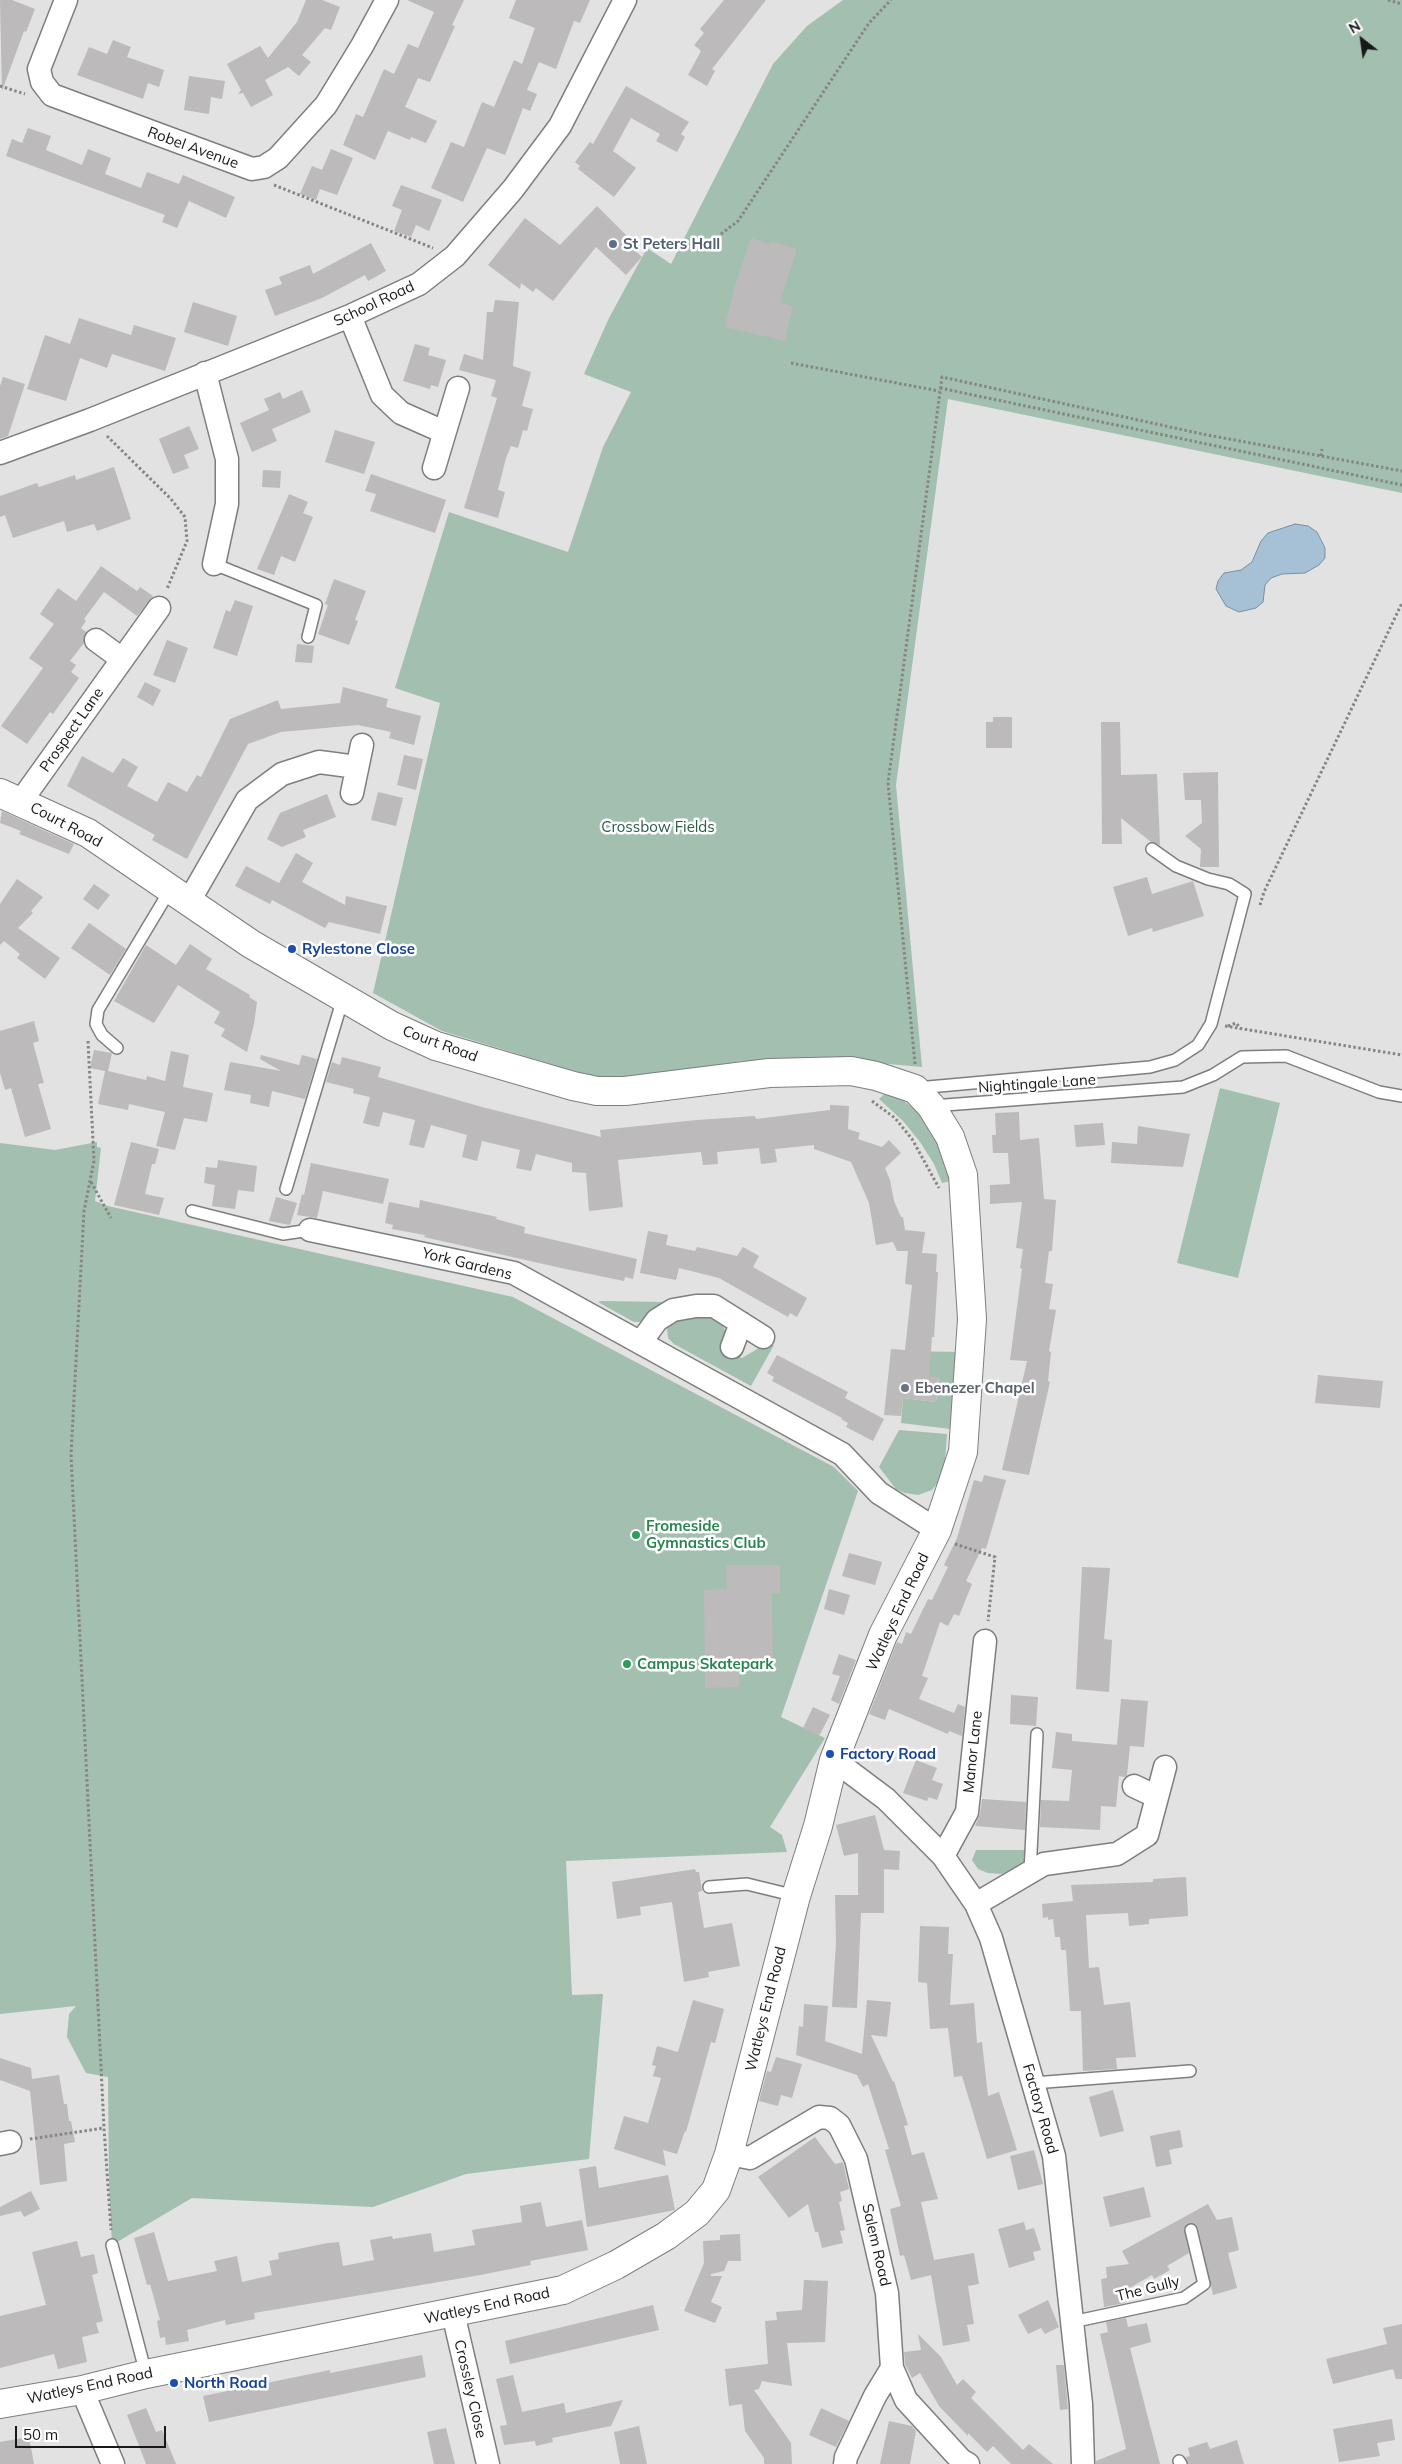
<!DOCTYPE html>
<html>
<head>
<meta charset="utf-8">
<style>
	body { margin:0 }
	#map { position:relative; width:1402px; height:2464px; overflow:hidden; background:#e2e2e3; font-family:Mulish,sans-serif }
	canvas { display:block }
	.north { position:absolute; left:1337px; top:15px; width:50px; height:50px; -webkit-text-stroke:4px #fff; paint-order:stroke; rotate:330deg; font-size:14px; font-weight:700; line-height:20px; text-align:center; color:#181819 }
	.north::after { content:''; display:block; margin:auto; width:18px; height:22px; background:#181819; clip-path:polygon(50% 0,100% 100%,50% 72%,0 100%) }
	.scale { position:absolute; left:15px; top:2426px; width:151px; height:22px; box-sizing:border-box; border:2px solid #181819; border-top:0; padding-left:6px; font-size:15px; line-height:18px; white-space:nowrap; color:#181819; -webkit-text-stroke:4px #fff; paint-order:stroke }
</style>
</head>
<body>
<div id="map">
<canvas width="1402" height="2464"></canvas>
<div class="north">N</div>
<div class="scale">50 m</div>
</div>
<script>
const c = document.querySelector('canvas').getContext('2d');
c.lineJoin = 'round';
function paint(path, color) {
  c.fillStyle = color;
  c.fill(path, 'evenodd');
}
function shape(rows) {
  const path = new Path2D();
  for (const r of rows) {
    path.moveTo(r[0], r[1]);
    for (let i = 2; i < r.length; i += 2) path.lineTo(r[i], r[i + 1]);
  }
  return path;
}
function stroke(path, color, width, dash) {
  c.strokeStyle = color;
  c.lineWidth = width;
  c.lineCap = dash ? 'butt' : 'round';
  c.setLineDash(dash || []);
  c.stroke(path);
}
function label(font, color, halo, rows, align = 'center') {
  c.font = font + ' Mulish,sans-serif';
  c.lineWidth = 5;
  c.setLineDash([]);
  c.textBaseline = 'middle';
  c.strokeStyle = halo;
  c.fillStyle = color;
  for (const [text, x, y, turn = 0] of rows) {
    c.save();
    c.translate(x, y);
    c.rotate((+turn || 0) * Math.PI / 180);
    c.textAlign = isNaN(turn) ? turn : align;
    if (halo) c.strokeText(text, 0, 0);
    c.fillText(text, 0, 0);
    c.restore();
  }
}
const green = shape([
	[843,0,1402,0,1402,493,948,399,896,785,922,1067,832,1059,742,1061,630,1078,594,1077,442,1031,373,993,440,703,395,688,449,512,568,552,603,447,631,392,584,374,609,318,647,248,671,264,773,64,807,26],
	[1220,1088,1280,1103,1238,1278,1177,1263],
	[887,1092,903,1100,923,1117,933,1129,951,1181,942,1183,934,1164,920,1142,903,1121,879,1099],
	[97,1142,97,1147,101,1148,95,1201,108,1206,513,1297,834,1467,858,1491,781,1717,825,1738,770,1827,782,1835,787,1852,566,1861,572,1995,603,1994,589,2159,466,2174,373,2207,192,2198,112,2245,109,2183,108,2077,86,2073,67,2037,69,2014,76,2006,0,2014,0,1143,55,1150],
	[601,1301,667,1302,643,1322,634,1322,614,1311,598,1302],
	[712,1315,723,1325,727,1338,726,1351,742,1358,764,1345,774,1345,751,1386,674,1344,668,1338,667,1328,673,1320],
	[908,1351,960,1352,950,1429,901,1423,903,1398,936,1402,939,1378,906,1374],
	[899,1430,947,1434,945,1462,941,1478,932,1490,918,1495,905,1493,896,1489,879,1467],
	[976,1850,1025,1850,1029,1859,1002,1874,988,1873,978,1869,972,1860]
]);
const water = shape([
	[1295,524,1308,526,1317,532,1325,548,1325,558,1319,565,1305,573,1282,574,1271,578,1265,585,1263,602,1256,608,1239,612,1226,606,1216,589,1218,581,1224,573,1241,570,1252,562,1261,541,1268,533,1295,524]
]);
const building = shape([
	[0,0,12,0,35,9,26,32,24,31,2,91],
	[306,0,322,0,340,7,331,30,325,28,302,55,311,62,299,76,288,67,265,80,273,95,251,107,243,93,238,94,241,90,227,64,260,46,268,58,297,22],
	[407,0,464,0,452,25,455,26,430,82,418,78,405,107,437,121,426,143,411,137,410,140,388,131,375,160,343,145,356,114,363,117,384,69,394,74,408,44,418,48,434,12],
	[516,0,590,0,580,23,574,21,556,69,539,62,527,90,537,94,530,111,523,108,505,155,487,148,463,202,431,188,451,142,464,147,482,102,494,107,514,60,522,64,535,28,509,18],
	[724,0,766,0,712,69,715,71,707,86,688,75,701,51,694,45,704,33,700,29],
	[113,40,131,47,127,57,164,70,159,87,148,83,143,99,77,75,89,47,107,54],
	[189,76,225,81,222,99,211,97,209,114,184,110],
	[626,86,689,122,681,134,685,137,677,152,656,141,660,134,631,118,613,151,636,168,614,197,578,169,580,166,575,162,590,142,593,144],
	[28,128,51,136,46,150,82,165,88,149,111,158,105,174,141,188,147,172,179,184,183,175,235,197,226,218,189,201,177,228,162,222,165,215,6,156,12,139,22,143],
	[331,149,353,158,337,195,320,189,316,200,300,194,312,166,322,170],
	[401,185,442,200,429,231,416,225,411,237,394,231,402,210,392,206],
	[597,206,634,243,630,246,642,257,626,275,596,247,553,301,536,288,533,292,521,283,520,289,488,265,525,218,560,245],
	[751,238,770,244,771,241,797,249,780,303,793,306,785,341,725,327,733,292],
	[371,243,386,271,368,281,365,275,322,298,275,316,265,290,282,284,279,277,310,265,313,274],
	[495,300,519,302,513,366,531,372,522,406,533,409,527,431,523,430,518,448,511,446,506,458,498,490,505,492,498,518,464,508,497,398,491,396,496,380,459,370,464,354,483,360,487,312,493,312],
	[193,302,237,316,228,346,184,332],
	[79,318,131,335,134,325,176,338,165,371,112,354,107,368,80,358,66,401,27,389,45,335,70,344],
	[415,344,430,348,428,355,446,360,438,387,431,385,430,389,403,381],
	[3,377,25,384,8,436,0,439,0,386],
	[302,390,311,412,272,429,277,441,252,452,240,423,269,410,264,399,280,392,283,399],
	[189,426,199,449,184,455,189,468,173,474,159,439],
	[335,430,375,442,364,474,325,462],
	[114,467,131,519,97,531,94,524,67,532,64,521,13,538,5,515,0,517,0,496,37,483,39,487,75,475,76,480],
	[263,470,281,471,280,488,262,487],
	[371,474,446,500,435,533,370,511,376,494,365,491],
	[289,494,308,502,303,513,313,517,295,562,281,556,274,575,257,569],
	[101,566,137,591,140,587,153,596,137,616,104,592,84,619,86,621,81,628,86,632,84,643,70,661,76,665,71,672,79,678,53,714,50,712,27,744,1,726,43,668,29,658,54,624,40,614,58,588,76,601],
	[334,579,366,591,355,620,358,621,349,645,318,634,328,605,325,604],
	[235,600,253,606,237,656,213,648,226,610,230,612],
	[167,640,188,648,175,683,153,675],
	[297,644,314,646,312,663,295,662],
	[145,682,161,690,153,706,137,697],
	[343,687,388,699,386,707,421,716,414,745,389,738,391,732,358,725,281,732,248,744,187,859,152,840,155,835,67,786,82,756,113,773,123,758,138,767,127,786,157,802,168,782,187,792,197,775,201,777,230,719,278,700,281,709,340,703],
	[993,717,1012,717,1012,748,986,748,986,722,993,722],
	[1101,722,1120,722,1121,775,1157,774,1160,845,1151,842,1121,818,1122,844,1102,844],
	[404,755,423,759,416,790,397,785],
	[1218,772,1219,867,1200,867,1201,849,1185,836,1202,823,1201,800,1185,800,1183,773],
	[378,792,403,798,396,826,371,820],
	[327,794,336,817,303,830,306,837,282,847,267,839,280,813],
	[2,811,74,844,69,854,19,834,21,831,0,823],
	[296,853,313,863,302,882,345,905,346,896,387,906,380,934,329,922,325,928,272,900,270,904,235,886,246,866,279,883],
	[1147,877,1152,894,1193,881,1204,916,1153,932,1152,928,1128,936,1113,887],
	[17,879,43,897,31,911,33,913,18,928,60,958,45,979,17,958,20,954,4,941,0,945,0,904],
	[94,884,110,895,98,910,83,899],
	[89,923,126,949,110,975,71,948],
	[190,944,212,959,206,969,250,995,249,997,257,1002,254,1024,247,1052,221,1036,225,1029,214,1023,220,1012,178,985,154,1023,114,1001,146,945,176,965],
	[34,1021,39,1041,33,1043,44,1083,38,1084,51,1129,25,1137,11,1088,5,1090,0,1073,0,1031],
	[94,1050,112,1053,108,1071,146,1080,147,1076,165,1081,171,1051,189,1055,183,1087,213,1093,207,1122,184,1118,175,1150,156,1146,165,1112,129,1104,128,1110,98,1104,105,1071,90,1068],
	[261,1055,299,1065,302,1055,317,1059,305,1099,272,1091,269,1107,250,1103,251,1095,224,1090,230,1062,281,1071,260,1059],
	[342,1057,381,1067,378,1077,482,1107,601,1137,600,1130,697,1120,755,1116,756,1119,830,1110,830,1105,849,1106,848,1129,860,1133,858,1139,882,1147,889,1140,901,1153,885,1168,890,1180,894,1201,901,1217,903,1217,905,1230,925,1232,922,1253,937,1254,936,1272,938,1272,934,1337,932,1337,929,1376,939,1377,936,1402,903,1398,901,1416,884,1415,891,1349,905,1350,912,1285,905,1284,908,1251,897,1251,893,1242,876,1245,869,1203,851,1162,814,1149,814,1145,775,1149,777,1162,761,1164,759,1148,717,1152,718,1164,703,1165,701,1152,618,1160,623,1207,589,1211,586,1173,572,1172,572,1163,536,1154,531,1171,516,1168,520,1150,482,1141,477,1161,462,1157,467,1135,431,1125,424,1148,409,1145,415,1120,383,1112,379,1127,363,1123,370,1097,353,1093,354,1089,326,1082,332,1062,340,1065],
	[1019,1112,1020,1140,1039,1138,1044,1199,1056,1200,1052,1251,1049,1251,1045,1283,1053,1284,1049,1309,1056,1310,1049,1351,1051,1352,1048,1381,1050,1382,1029,1475,1002,1470,1027,1361,1010,1360,1022,1269,1020,1268,1023,1249,1016,1248,1022,1202,990,1204,990,1185,1010,1184,1008,1153,993,1153,992,1135,996,1135,995,1113],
	[1103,1123,1105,1145,1076,1147,1074,1125],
	[1138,1126,1190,1134,1183,1167,1111,1163,1112,1142,1137,1144],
	[131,1142,159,1149,155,1164,152,1164,145,1194,164,1198,159,1215,114,1205],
	[218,1160,257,1166,254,1192,238,1190,235,1209,212,1206,215,1185,204,1183,206,1167,217,1168],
	[311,1163,389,1179,383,1204,323,1191,317,1218,297,1215,302,1194,304,1195],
	[276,1197,297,1203,290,1225,269,1221],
	[420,1200,497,1217,496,1219,525,1227,524,1233,637,1259,633,1279,625,1277,624,1281,561,1268,424,1237,425,1235,392,1229,393,1225,385,1223,389,1202,419,1208],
	[648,1231,668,1235,666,1245,695,1251,697,1247,737,1256,743,1247,759,1256,753,1267,807,1298,797,1317,790,1313,788,1317,719,1278,679,1268,676,1280,640,1273],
	[777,1355,848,1392,845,1398,884,1419,873,1441,846,1427,848,1423,841,1419,842,1418,772,1381,774,1377,767,1373],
	[1318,1375,1383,1381,1380,1408,1315,1403],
	[984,1475,1006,1480,986,1549,982,1548,966,1581,972,1584,959,1616,954,1614,948,1626,940,1622,922,1676,928,1678,919,1699,954,1713,958,1704,965,1707,962,1736,949,1731,948,1734,889,1709,885,1720,869,1714,897,1642,902,1644,906,1632,911,1634,928,1599,932,1600,948,1567,944,1565,957,1538,974,1480,982,1482],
	[849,1553,882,1562,875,1585,842,1576],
	[726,1565,780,1565,780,1593,772,1593,773,1660,739,1660,739,1687,705,1688,704,1590,727,1589],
	[1082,1567,1110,1568,1104,1639,1112,1640,1109,1692,1076,1689],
	[829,1589,850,1595,844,1615,824,1609],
	[839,1654,856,1660,839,1704,831,1700,840,1676,832,1674],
	[1011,1695,1038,1697,1036,1726,1010,1724],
	[1121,1699,1148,1701,1144,1747,1117,1745],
	[813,1707,830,1715,819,1736,803,1728],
	[1056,1732,1072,1734,1072,1741,1130,1746,1127,1775,1125,1777,1119,1776,1116,1807,1101,1806,1100,1830,1040,1827,1041,1800,1069,1801,1072,1770,1052,1768],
	[916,1760,937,1768,932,1780,943,1784,937,1800,929,1797,927,1801,903,1793],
	[982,1799,1026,1802,1025,1830,975,1826,980,1814],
	[875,1815,884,1850,900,1851,899,1870,884,1869,884,1913,861,1913,857,2008,832,2007,836,1943,835,1895,858,1895,858,1853,844,1856,836,1825],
	[695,1869,696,1872,699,1872,702,1891,698,1892,704,1928,732,1923,740,1966,708,1972,709,1977,684,1982,672,1902,640,1907,641,1915,617,1919,612,1882],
	[1186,1877,1188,1916,1149,1919,1149,1924,1129,1926,1128,1913,1086,1915,1089,1968,1099,1967,1104,2005,1130,2002,1136,2057,1116,2058,1117,2069,1083,2071,1081,2011,1070,2011,1066,1950,1061,1950,1060,1937,1055,1937,1053,1919,1048,1920,1048,1917,1043,1918,1042,1904,1073,1901,1071,1885,1153,1882,1153,1879],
	[920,1926,949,1927,948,1954,953,1954,950,2005,974,2003,977,2043,982,2042,988,2096,999,2092,1017,2150,987,2159,962,2076,954,2077,948,2028,930,2029,927,1983,918,1982],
	[693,2000,724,2009,715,2043,711,2042,686,2132,685,2131,677,2154,663,2150,666,2166,614,2149,624,2116,648,2123,661,2078,653,2076,656,2066,652,2065,657,2046,678,2052],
	[867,2000,891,2002,887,2037,871,2035,893,2082,894,2081,908,2125,904,2126,912,2155,924,2152,938,2199,921,2202,934,2260,974,2253,979,2284,968,2286,974,2324,967,2325,970,2341,943,2346,931,2275,911,2280,904,2255,900,2256,890,2209,901,2206,885,2150,889,2149,868,2084,863,2087,857,2075,796,2055,799,2026,803,2027,804,2004,828,2006,825,2041,862,2054],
	[776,2057,802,2064,792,2098,781,2095,778,2106,759,2101,767,2071,771,2072],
	[0,2058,31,2068,32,2079,59,2075,64,2104,67,2104,69,2121,71,2121,75,2142,64,2144,67,2181,40,2185,30,2091,0,2080],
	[1113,2090,1124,2131,1100,2137,1089,2097],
	[1180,2130,1183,2147,1169,2150,1172,2164,1156,2167,1150,2136],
	[815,2137,835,2164,843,2162,849,2189,840,2192,842,2201,839,2202,845,2230,840,2231,843,2243,822,2248,818,2232,815,2232,808,2204,789,2218,758,2177],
	[1034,2150,1043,2184,1018,2190,1010,2156],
	[596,2166,599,2188,668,2175,675,2210,587,2227,579,2169],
	[1144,2187,1151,2217,1110,2227,1103,2197],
	[31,2191,40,2209,24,2217,21,2211,0,2216,0,2207],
	[541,2202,546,2227,582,2220,588,2250,530,2261,531,2265,475,2276,254,2313,255,2319,226,2325,225,2320,187,2330,189,2341,166,2345,165,2337,160,2338,157,2321,160,2320,150,2284,147,2285,134,2238,154,2232,168,2281,217,2271,214,2261,237,2256,242,2282,272,2275,269,2261,279,2259,278,2253,328,2243,339,2242,343,2266,374,2260,370,2240,392,2236,393,2239,431,2233,434,2252,475,2245,472,2230,522,2222,520,2206],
	[1208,2204,1217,2220,1232,2217,1239,2250,1228,2253,1237,2288,1213,2295,1198,2228,1196,2225,1190,2223,1184,2228,1189,2253,1167,2266,1170,2270,1154,2279,1152,2275,1123,2292,1125,2303,1104,2307,1101,2279,1107,2278,1106,2267,1129,2264,1122,2251],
	[1024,2222,1026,2230,1034,2228,1041,2250,1033,2252,1035,2260,1009,2268,998,2229],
	[740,2234,741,2261,728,2261,724,2271,711,2274,711,2276,722,2276,711,2302,722,2307,715,2323,684,2311,704,2263,703,2241,720,2240,720,2235],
	[77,2241,81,2257,94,2254,98,2273,92,2275,103,2321,96,2323,99,2333,82,2337,87,2362,58,2369,54,2354,0,2368,0,2316,46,2305,32,2252],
	[804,2280,828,2281,825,2342,787,2343,792,2386,762,2381,759,2389,754,2390,791,2443,792,2464,764,2464,764,2458,745,2431,742,2404,729,2406,725,2369,768,2364,765,2321,777,2320,776,2312,802,2310],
	[1048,2300,1059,2327,1045,2334,1041,2328,1028,2334,1018,2315],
	[653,2305,659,2330,510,2364,505,2341],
	[1126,2318,1128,2327,1147,2323,1151,2342,1130,2348,1160,2464,1096,2464,1096,2461,1126,2449,1100,2334,1108,2332,1106,2322],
	[1402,2324,1402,2379,1396,2379,1393,2369,1333,2384,1326,2359,1387,2344,1383,2328],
	[918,2334,941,2357,957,2385,963,2379,976,2392,971,2398,1023,2450,1029,2444,1053,2464,1011,2464,993,2446,987,2452,968,2433,968,2436,939,2406,920,2373,912,2378,905,2364,904,2352,921,2350],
	[422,2355,426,2377,209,2422,203,2396,330,2370,330,2373],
	[1056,2365,1064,2365,1068,2409,1060,2410],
	[513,2375,522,2412,564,2403,566,2413,623,2400,611,2426,552,2438,553,2442,536,2446,535,2441,504,2445,500,2426,507,2425,496,2379],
	[146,2408,156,2432,162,2430,176,2464,146,2464,127,2415],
	[821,2408,849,2421,836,2447,809,2435],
	[1392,2419,1395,2440,1377,2443,1380,2456,1339,2462,1333,2429],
	[889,2421,912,2426,916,2431,910,2464,880,2464],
	[639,2426,647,2464,620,2464,614,2432],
	[446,2428,455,2464,434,2464,427,2432],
	[29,2437,34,2464,0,2464,0,2442],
	[1237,2440,1244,2464,1188,2464,1186,2457,1190,2456,1188,2448,1207,2442,1210,2449]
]);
const path = shape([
	[1388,0,1402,4],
	[0,86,25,94],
	[274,185,433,248],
	[721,234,738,221,869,23,891,0],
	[791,363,939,391],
	[940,388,1402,485],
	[107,436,171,499,185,517,187,541,167,589],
	[1321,456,1322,449],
	[1260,905,1264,892,1402,603],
	[1225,1026,1402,1055],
	[1228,1026,1236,1023,1241,1029],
	[88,1041,94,1161,84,1211,71,1455,104,2128,111,2230],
	[915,1064,888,783,942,377,1202,434,1402,471],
	[872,1101,895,1118,912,1139,939,1188],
	[91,1182,111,1218],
	[955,1544,995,1557,988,1621],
	[30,2139,104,2128]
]);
const service = shape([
	[214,564,316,605,308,637],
	[117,1048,102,1035,96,1024,98,1010,170,890],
	[917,1088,1150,1067,1175,1060,1198,1045,1211,1024,1245,894,1229,884,1208,879,1176,866,1152,849],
	[932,1106,1183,1087,1213,1075,1242,1057,1286,1056,1379,1092,1402,1096],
	[286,1189,343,998],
	[192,1211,283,1234,310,1230],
	[1030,1872,1037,1734],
	[709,1887,747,1884,796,1896],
	[1033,2083,1190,2071],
	[112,2245,146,2374],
	[1072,2322,1184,2298,1204,2284,1191,2230],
	[1179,2461,1181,2464]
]);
const minor = shape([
	[66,0,39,69,42,82,52,95,252,169,264,167,278,158,326,105,362,46,387,0],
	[350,316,382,395,401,413,444,432],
	[205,373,227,459,227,504,214,564],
	[0,453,90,420,350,316,419,284,455,256,513,189,560,126,625,0],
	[434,468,458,388],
	[96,640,122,659],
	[352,793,362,745],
	[21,801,159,608],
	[188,903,247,800,282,774,319,762,357,767],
	[310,1230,514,1273,842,1454,879,1493,937,1530],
	[641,1342,657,1320,673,1310,696,1306,714,1306,763,1337],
	[732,1347,741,1323],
	[834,1760,886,1799,943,1856,976,1904,991,1938,1054,2156,1081,2404,1083,2464],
	[1134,1786,1157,1797],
	[943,1856,967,1812,985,1641],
	[976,1904,1044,1864,1117,1854,1147,1835,1165,1767],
	[0,2144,10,2142],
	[729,2154,750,2158,819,2117,830,2118,839,2125,856,2159,887,2293,892,2368,906,2400,961,2460,968,2464],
	[453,2313,488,2464],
	[82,2390,113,2464],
	[845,2464,846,2457,875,2396,892,2368]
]);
const tertiary = shape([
	[0,793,88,833,251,944,392,1026,436,1046,573,1086,597,1091,625,1091,769,1073,851,1071,876,1076,915,1089,931,1106,950,1137,963,1175,972,1319,963,1452,937,1530,883,1635,834,1760,818,1826,796,1896,729,2154,716,2190,697,2213,666,2236,616,2265,563,2290,146,2374,82,2390,0,2404]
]);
const markers = [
	[613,244,5,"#5c6f8a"],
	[292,949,5,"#1a4fb4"],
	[905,1388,5,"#6b7280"],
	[636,1535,5,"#2e9e5b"],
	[627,1664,5,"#2e9e5b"],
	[830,1754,5,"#1a4fb4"],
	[174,2383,5,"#1a4fb4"]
];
const streetNames = [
	["Robel Avenue",193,148,20],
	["School Road",374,304,-25],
	["Prospect Lane",72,730,-55],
	["Court Road",66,825,28],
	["Court Road",440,1044,20],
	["Nightingale Lane",1037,1084,-4],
	["York Gardens",467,1264,14],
	["Watleys End Road",898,1612,-65],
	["Manor Lane",973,1752,-84],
	["Watleys End Road",766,2009,-76],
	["Factory Road",1040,2109,74],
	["Salem Road",876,2245,77],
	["The Gully",1148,2289,-14],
	["Watleys End Road",487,2306,-12],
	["Watleys End Road",90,2386,-12],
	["Crossley Close",470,2389,77]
];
const serviceNames = [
	["St Peters Hall",623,244]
];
const parkNames = [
	["Crossbow Fields",658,827]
];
const transitNames = [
	["Rylestone Close",302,949],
	["Factory Road",840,1754],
	["North Road",184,2383]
];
const worshipNames = [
	["Ebenezer Chapel",915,1388]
];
const leisureNames = [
	["Fromeside",646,1526],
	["Gymnastics Club",646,1543],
	["Campus Skatepark",637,1664]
];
paint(green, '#a2bfaf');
paint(water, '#a6c1d5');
stroke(water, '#7b8e9d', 1);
paint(building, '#bcbaba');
stroke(service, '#7d7e7e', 14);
stroke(minor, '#7d7e7e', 25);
stroke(tertiary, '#7d7e7e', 30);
stroke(path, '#858586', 3, [2.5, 2.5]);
stroke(service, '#fff', 11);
stroke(minor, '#fff', 22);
stroke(tertiary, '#fff', 28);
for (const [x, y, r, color] of markers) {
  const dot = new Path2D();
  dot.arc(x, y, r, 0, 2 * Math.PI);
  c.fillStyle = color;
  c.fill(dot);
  stroke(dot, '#fff', 2);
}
label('15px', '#181819', '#fff', streetNames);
label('bold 15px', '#4e5e75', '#fff', serviceNames, 'left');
label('15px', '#285e46', '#fff', parkNames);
label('bold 15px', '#164399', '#fff', transitNames, 'left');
label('bold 15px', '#5b616d', '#fff', worshipNames, 'left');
label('bold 15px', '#27864d', '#fff', leisureNames, 'left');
</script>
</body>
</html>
